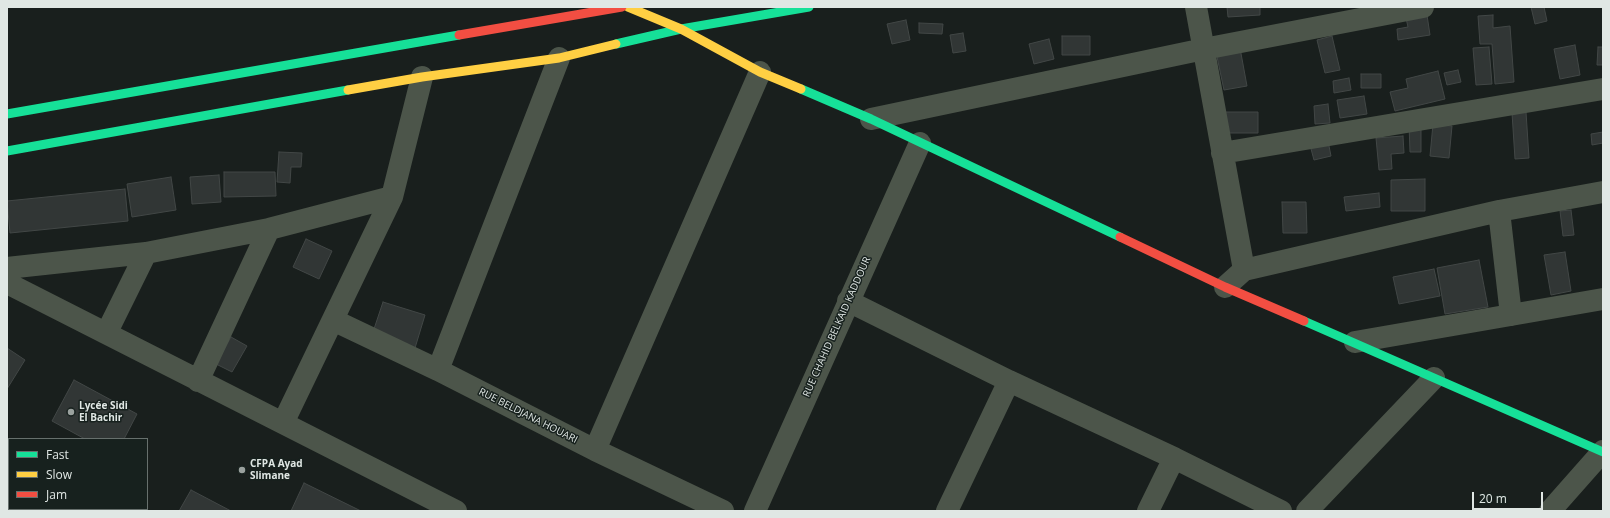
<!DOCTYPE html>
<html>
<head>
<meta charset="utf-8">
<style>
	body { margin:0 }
	#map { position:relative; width:1610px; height:518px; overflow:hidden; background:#191f1d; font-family:"Open Sans",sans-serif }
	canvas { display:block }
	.frame { position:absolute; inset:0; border:8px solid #e0e7e4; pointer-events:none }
	.legend { position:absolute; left:8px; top:438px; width:140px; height:72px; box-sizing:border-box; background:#17211e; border:1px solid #67706d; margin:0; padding:5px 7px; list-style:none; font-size:12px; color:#e0e7e4 }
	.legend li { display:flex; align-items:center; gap:8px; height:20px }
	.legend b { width:20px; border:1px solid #67706d }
	.scale { position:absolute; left:1472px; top:492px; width:71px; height:18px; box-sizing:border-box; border:2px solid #e0e7e4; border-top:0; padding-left:5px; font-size:12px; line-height:14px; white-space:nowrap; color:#e0e7e4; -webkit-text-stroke:3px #17211e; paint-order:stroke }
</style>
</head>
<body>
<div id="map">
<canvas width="1610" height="518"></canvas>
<div class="frame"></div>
<ul class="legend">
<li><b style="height:5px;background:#16e098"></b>Fast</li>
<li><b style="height:5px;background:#ffcf43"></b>Slow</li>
<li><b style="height:5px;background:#f24e42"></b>Jam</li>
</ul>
<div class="scale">20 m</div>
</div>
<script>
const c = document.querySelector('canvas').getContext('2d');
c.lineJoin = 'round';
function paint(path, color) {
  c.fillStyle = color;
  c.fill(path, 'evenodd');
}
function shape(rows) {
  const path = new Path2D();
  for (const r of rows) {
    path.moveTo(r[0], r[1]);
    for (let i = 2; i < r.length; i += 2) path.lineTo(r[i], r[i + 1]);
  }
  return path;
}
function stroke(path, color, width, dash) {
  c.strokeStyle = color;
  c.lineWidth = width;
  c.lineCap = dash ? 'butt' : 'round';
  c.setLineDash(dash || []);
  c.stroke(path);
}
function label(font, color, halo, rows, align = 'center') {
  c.font = font + ' "Open Sans",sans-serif';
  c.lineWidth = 3;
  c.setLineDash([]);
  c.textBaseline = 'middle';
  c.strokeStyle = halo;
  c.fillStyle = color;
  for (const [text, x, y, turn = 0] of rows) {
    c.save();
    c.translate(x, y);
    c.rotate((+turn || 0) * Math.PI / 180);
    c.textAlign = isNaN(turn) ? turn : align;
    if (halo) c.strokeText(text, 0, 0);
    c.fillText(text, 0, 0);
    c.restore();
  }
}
const building = shape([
	[1227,7,1260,7,1260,15,1228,17,1227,7],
	[1531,7,1544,7,1547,21,1535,24,1531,7],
	[1427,15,1430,35,1398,40,1397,29,1408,27,1406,18,1427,15],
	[1493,15,1493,28,1510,26,1514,82,1495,84,1492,44,1480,44,1478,16,1493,15],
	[906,20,910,40,892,44,887,24,906,20],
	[919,23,943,24,942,34,919,33,919,23],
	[963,33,966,51,953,53,950,35,963,33],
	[1062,36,1090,36,1090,55,1062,55,1062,36],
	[1332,36,1340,70,1325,73,1317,40,1332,36],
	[1049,39,1054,59,1034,64,1029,44,1049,39],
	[1575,45,1580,75,1560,79,1554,49,1575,45],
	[1489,47,1492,84,1476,85,1473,48,1489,47],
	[1598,47,1603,47,1603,65,1597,65,1598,47],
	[1240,48,1247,86,1224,90,1216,52,1240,48],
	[1458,70,1461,82,1447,85,1444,73,1458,70],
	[1438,71,1445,99,1395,111,1390,92,1408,88,1406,79,1438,71],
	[1361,74,1381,74,1381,88,1361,88,1361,74],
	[1349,78,1351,90,1334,93,1333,81,1349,78],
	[1364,96,1367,114,1340,118,1337,100,1364,96],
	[1328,104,1330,123,1315,124,1314,106,1328,104],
	[1225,112,1258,112,1258,133,1226,133,1225,112],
	[1526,112,1529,158,1515,159,1512,113,1526,112],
	[1421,123,1421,152,1410,152,1409,124,1421,123],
	[1433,124,1452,126,1449,158,1430,156,1433,124],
	[1603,132,1603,143,1592,145,1591,134,1603,132],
	[1403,136,1404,153,1391,154,1392,169,1379,170,1376,138,1403,136],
	[1328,141,1331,156,1314,160,1310,145,1328,141],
	[279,152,302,153,301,167,291,167,290,183,277,182,279,152],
	[224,172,275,172,276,196,224,197,224,172],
	[219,175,221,202,192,204,190,177,219,175],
	[171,177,176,210,132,217,127,184,171,177],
	[1425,179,1425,211,1391,211,1391,180,1425,179],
	[125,189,128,221,10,233,7,201,125,189],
	[1379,193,1380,207,1346,211,1344,197,1379,193],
	[1282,202,1306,202,1307,233,1283,233,1282,202],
	[1571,210,1574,235,1563,236,1560,211,1571,210],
	[306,239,332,251,319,279,293,267,306,239],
	[1565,252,1571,291,1551,295,1544,255,1565,252],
	[1479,260,1488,307,1445,314,1437,268,1479,260],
	[1434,269,1440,296,1399,304,1393,277,1434,269],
	[383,302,425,315,415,348,372,335,383,302],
	[231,337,247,346,232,372,216,364,231,337],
	[7,348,25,360,7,389,7,348],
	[74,380,137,414,124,439,85,439,52,421,74,380],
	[304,483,361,511,291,511,304,483],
	[191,490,231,511,179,511,191,490]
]);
const street = shape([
	[1196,7,1244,270],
	[871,119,1204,49,1423,7],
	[1222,153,1603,89],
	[1499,211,1511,315],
	[7,268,146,253,269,229,392,197],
	[7,283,456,511],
	[1225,287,1244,270,1499,211,1603,192],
	[848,301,1009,381,1174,458,1281,511],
	[333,320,438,370,595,450,723,511],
	[107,332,146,253],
	[1355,342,1603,299],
	[438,370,559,58],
	[198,381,269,229],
	[283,423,392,197,422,77],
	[595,450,760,72],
	[755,511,920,143],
	[947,511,1009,381],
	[1148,511,1174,458],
	[1307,511,1434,378],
	[1550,511,1603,451]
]);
const fast = shape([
	[616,44,681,29,809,7],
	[801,89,871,119,1120,237],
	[7,114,459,35],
	[7,151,348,90],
	[1304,321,1603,452]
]);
const slow = shape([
	[628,7,681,29,760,72,801,89],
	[348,90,422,77,559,58,616,44]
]);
const jam = shape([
	[459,35,622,7],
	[1120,237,1225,287,1304,321]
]);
const markers = [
	[71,412,4,"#9aa19e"],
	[242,470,4,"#9aa19e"]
];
const streetNames = [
	["RUE CHAHID BELKAID KADDOUR",837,327,-66],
	["RUE BELDJANA HOUARI",528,416,27]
];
const poiNames = [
	["Lycée Sidi",79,406],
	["El Bachir",79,418],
	["CFPA Ayad",250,464],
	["Slimane",250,476]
];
paint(building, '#313635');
stroke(building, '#424746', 1);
stroke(street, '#4c554a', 22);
stroke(fast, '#16e098', 9);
stroke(slow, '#ffcf43', 9);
stroke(jam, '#f24e42', 9);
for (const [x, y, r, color] of markers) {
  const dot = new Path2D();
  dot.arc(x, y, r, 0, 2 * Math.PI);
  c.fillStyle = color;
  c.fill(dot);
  stroke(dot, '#17211e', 1.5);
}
label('10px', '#e0e7e4', '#17211e', streetNames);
label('bold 10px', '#e0e7e4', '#17211e', poiNames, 'left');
</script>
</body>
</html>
